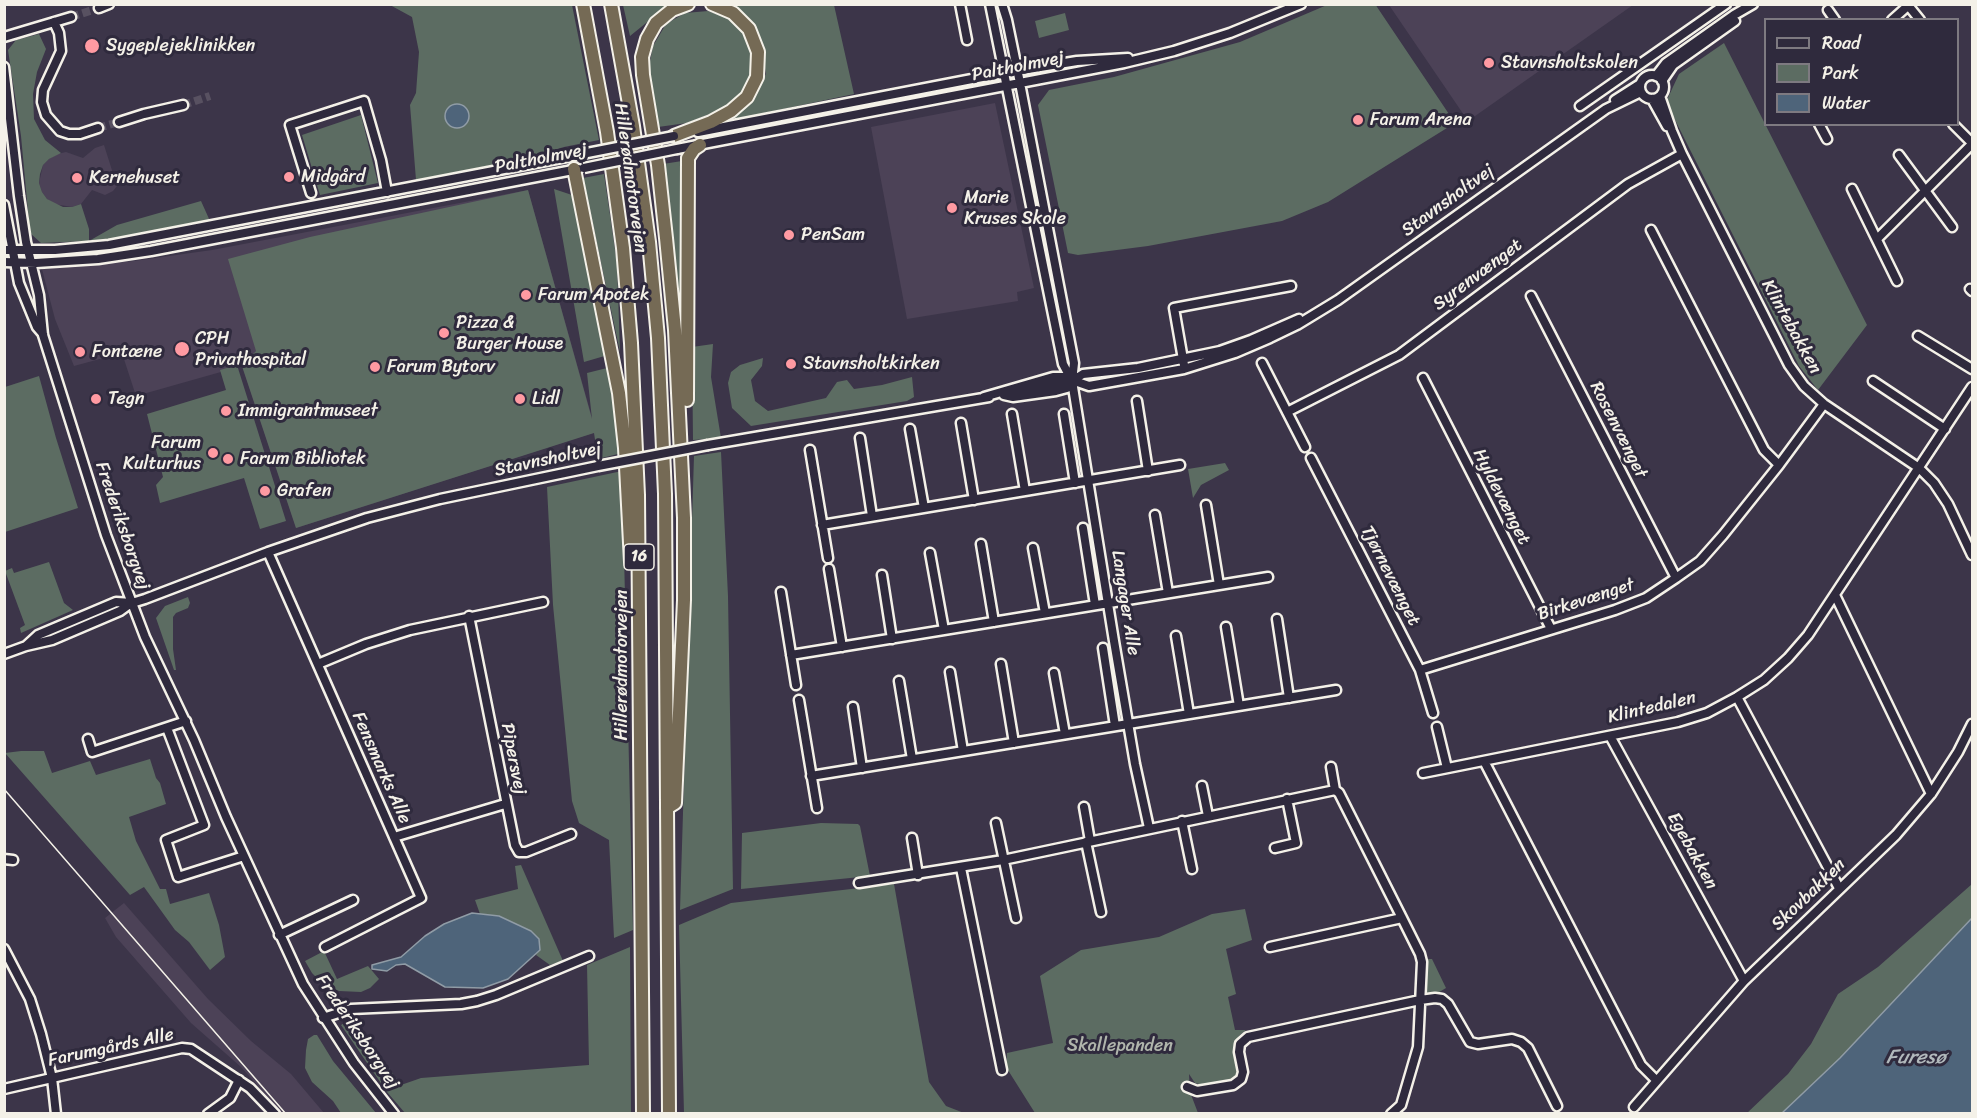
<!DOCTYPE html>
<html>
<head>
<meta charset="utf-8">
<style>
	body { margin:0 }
	#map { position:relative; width:1977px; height:1118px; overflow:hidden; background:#3c3549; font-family:Sriracha,sans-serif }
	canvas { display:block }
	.frame { position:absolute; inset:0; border:6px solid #f4f1e8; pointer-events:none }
	.legend { position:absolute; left:1764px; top:18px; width:195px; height:108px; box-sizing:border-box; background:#2f2a3d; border:2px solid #7e7a81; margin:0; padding:8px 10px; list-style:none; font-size:18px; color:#f4f1e8 }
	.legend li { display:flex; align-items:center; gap:12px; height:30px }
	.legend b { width:30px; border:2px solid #7e7a81 }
</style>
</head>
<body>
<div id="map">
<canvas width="1977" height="1118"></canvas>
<div class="frame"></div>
<ul class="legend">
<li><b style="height:8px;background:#2f2a3d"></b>Road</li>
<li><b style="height:16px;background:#5c6c62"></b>Park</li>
<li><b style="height:16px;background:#4e647a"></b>Water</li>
</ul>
</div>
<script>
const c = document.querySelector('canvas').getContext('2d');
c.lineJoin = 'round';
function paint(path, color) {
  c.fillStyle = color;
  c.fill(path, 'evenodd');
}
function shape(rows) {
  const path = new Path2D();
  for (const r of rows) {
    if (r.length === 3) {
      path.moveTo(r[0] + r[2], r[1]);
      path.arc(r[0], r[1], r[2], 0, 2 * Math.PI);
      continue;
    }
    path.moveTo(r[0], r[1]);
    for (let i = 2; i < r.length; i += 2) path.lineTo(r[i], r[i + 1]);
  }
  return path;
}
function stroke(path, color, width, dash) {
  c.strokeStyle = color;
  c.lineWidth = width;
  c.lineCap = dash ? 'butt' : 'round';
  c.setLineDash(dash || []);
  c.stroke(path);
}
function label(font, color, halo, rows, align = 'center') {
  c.font = font + ' Sriracha,sans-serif';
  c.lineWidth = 6;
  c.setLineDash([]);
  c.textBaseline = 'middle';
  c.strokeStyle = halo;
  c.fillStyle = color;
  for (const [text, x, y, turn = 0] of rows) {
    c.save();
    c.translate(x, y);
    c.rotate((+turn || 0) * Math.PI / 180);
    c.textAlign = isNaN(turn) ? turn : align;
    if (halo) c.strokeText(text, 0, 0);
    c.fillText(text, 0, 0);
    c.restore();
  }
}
const built = shape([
	[1389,5,1633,5,1468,121],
	[995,103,1034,288,1017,292,1018,301,907,319,871,127],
	[104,145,117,186,113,191,105,195,92,190,81,204,72,207,54,204,47,199,42,192,39,183,43,165,49,159,57,154,66,152,83,158,95,148],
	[528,190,596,432,296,528,242,366,136,396,122,353,74,366,55,319,42,269,134,261,212,250],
	[124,903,208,999,251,1041,291,1074,324,1113,282,1113,241,1067,191,1023,116,937,105,918]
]);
const green = shape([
	[1375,4,1455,123,1328,202,1282,221,1148,246,1078,255,1068,253,1038,105,1049,90,1114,77,1240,42,1327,5],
	[390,5,572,5,599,140,564,147,523,159,416,180,410,105,416,93,419,52,412,17],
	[623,5,674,5,656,15,630,36],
	[723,5,834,5,854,94,722,122,736,113,755,95,766,74,760,41],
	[708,11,728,18,742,30,751,46,753,71,746,88,728,107,687,123,658,127,649,66,653,46,666,24,685,13],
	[1065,13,1069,30,1039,38,1035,21],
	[39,34,46,49,37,72,33,94,34,119,45,140,61,153,49,159,43,165,40,174,39,183,42,192,47,199,63,207,72,207,81,204,89,229,89,241,117,225,201,201,210,221,134,237,89,241,41,243,30,233,21,136,8,50,16,40],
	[1724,43,1867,325,1818,390,1799,366,1666,102,1679,74],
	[361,115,378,183,320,195,302,135],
	[682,161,683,338,663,164],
	[604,174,617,263,620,352,583,178],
	[554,189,572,195,608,355,584,362],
	[528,190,592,419,587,373,611,367,622,453,598,459,594,433,296,528,242,366,256,351,228,259,310,237],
	[713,344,711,377,721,438,693,440,692,347],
	[763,358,762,366,751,380,755,401,768,411,826,398,837,382,847,380,854,389,882,385,912,377,914,397,907,401,751,426,732,408,728,383,731,372,740,365],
	[237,365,286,521,260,529,244,478,160,503,156,485,163,477,147,414,226,390,220,370],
	[39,376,56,438,78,508,5,532,5,387],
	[721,452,728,596,733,889,680,910,694,456],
	[1225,463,1229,470,1201,485,1193,498,1188,469],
	[622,471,633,930,614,938,609,840,579,823,572,801,553,605,547,487],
	[49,562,64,603,73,610,21,633,20,628,25,625,5,571,12,568,14,573],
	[188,597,190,603,188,608,176,613,173,617,173,649,176,670,174,670,156,618,165,606],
	[21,751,44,751,52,773,90,761,96,775,150,759,156,778,160,783,166,804,129,817,136,841,160,889,166,889,170,904,209,893,219,925,225,957,210,970,189,942,175,930,144,887,130,895,5,753],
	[821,823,858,824,860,826,870,876,741,889,742,833],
	[521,865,563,961,550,965,536,955,539,950,539,939,531,931,499,916,480,914,475,900,518,889,515,866],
	[894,884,929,1082,946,1106,964,1113,684,1113,679,925,731,903],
	[1972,884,1972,918,1840,1058,1782,1113,1746,1114,1788,1074,1811,1044,1838,994,1878,967],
	[1245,909,1252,940,1226,949,1236,994,1228,997,1235,1030,1246,1030,1239,1036,1236,1046,1239,1068,1238,1077,1229,1083,1207,1086,1195,1083,1189,1074,1190,1092,1198,1113,1035,1113,1006,1067,1007,1053,1053,1043,1040,976,1081,950,1159,937,1212,914],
	[630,947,631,1113,405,1113,387,1092,341,1025,353,1018,401,1085,421,1078,589,1065,587,965],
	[324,951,337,979,368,966,379,979,370,988,361,992,339,991,324,985,312,973,305,961],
	[1425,959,1432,959,1446,988,1436,994,1427,994,1424,990],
	[314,1035,317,1035,333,1061,376,1113,341,1113,333,1101,312,1082,305,1068,306,1050,308,1039]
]);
const water = shape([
	[457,116,12],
	[472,913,499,916,531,931,539,939,540,950,508,979,483,988,445,987,405,964,396,965,387,971,372,969,372,965,401,957,425,936,444,924,472,913],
	[1972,918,1972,1113,1782,1113,1840,1058,1972,918]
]);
const minorTunnel = shape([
	[71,17,99,8],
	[183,105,210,96],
	[98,128,119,122]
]);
const minor = shape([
	[960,4,967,40],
	[990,4,1063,364,1072,381],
	[1002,4,1007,20,1020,83,1074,363,1072,381,1114,641,1135,764,1149,828],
	[1907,4,1920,20],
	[99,8,109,4],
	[1828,10,1835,20],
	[1892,20,1910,4],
	[54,22,59,33,61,51,43,90,42,102,46,115,60,131,69,134,80,134,98,128],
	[4,37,71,17],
	[4,67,19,196,26,242,39,295,43,335,106,535,145,637,194,740,226,817,303,984,354,1063,394,1114],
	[1652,87,12],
	[1656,76,1666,63,1734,15,1753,4],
	[1662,81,1673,65,1735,21],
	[1660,96,1672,131,1682,154,1789,365,1804,386,1824,404,1919,468,1934,483,1948,504,1972,555],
	[1652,99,1667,126],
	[1615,100,1640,84],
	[1580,106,1726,4],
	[119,122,144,114,183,105],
	[1819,124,1827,139],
	[1953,124,1972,143],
	[698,132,1003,73,1077,61,1128,58],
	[677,149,1124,63,1174,51,1230,33,1301,4],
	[1899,155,1952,227],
	[1852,189,1897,281],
	[311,193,290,125,364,101,381,160,387,192],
	[4,205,19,283,37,327,43,334],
	[1651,230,1764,450,1779,465],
	[1877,239,1972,144],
	[4,250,55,250,109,245,582,154],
	[4,262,36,263,98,259,151,251,578,169],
	[1970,289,1972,291],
	[1531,296,1676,578],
	[1918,336,1972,369],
	[1262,363,1305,447],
	[1184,365,1174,308,1291,286],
	[1423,378,1551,629],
	[1873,381,1945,429],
	[1017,392,1072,381],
	[1004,395,1013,397,1056,391,1067,388,1072,381,1083,374,1138,368,1220,351,1251,340,1299,319],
	[984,397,1053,377,1063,377,1089,386,1184,369,1235,353,1270,338,1297,325,1338,300,1606,109,1641,92],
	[1137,401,1148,471],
	[1287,412,1399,355,1628,184,1682,154],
	[1012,414,1025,491],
	[1064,414,1075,483],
	[961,423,974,500],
	[910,429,924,508],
	[860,438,872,516],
	[708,445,989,397],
	[810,450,828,558],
	[1311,458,1420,670,1433,713],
	[1206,505,1219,585],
	[1155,515,1168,593],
	[822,525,1180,465],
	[1083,528,1095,605],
	[981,544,994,622],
	[1033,548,1045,613],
	[268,552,421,898,325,947],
	[930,553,944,630],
	[829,569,842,647],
	[882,575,892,639],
	[781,592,796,685],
	[1835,595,1931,794],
	[469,616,515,845,519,852,526,852,571,834],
	[1277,619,1289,698],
	[1226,627,1239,706],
	[1176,636,1189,714],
	[26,646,38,635,116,602,132,603,145,599,268,552,367,518,440,499,598,466],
	[1103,648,1115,726],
	[4,654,26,646,52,640,120,611,131,603],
	[791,655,1268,577],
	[318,664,366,644,410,630,543,602],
	[1001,664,1014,743],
	[1420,670,1615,610,1646,598,1676,578,1700,561,1723,535,1779,465,1824,404],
	[950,672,963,751],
	[1054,673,1065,734],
	[899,681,912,759],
	[1737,697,1839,888],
	[799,700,817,808],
	[853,707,862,768],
	[1437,727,1447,768],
	[167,728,204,825,166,840,178,877,244,856],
	[1610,736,1744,981],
	[88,739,92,752,186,721],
	[1484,761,1641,1065,1656,1080],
	[1331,767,1335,790],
	[1423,773,1678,722,1707,713,1737,697,1764,680,1788,658,1808,635,1972,387],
	[811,776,1336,690],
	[1202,786,1208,816],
	[1335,790,1339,793,1402,918,1420,954,1422,962,1418,1047,1401,1105,1391,1114],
	[1084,807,1090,841],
	[1182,821,1192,869],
	[996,823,1016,918],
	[394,837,505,804],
	[912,838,918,875],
	[1086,842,1101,912],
	[1275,848,1296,843,1287,799],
	[4,859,13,860],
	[961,868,1002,1070],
	[859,883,1003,860,1335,790],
	[279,935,353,900],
	[1270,947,1402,918],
	[4,949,30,999,41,1034,52,1078,56,1114],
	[323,1018,351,1009,461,1004,477,1001,496,995,589,956],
	[1187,1087,1197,1091,1233,1085,1241,1079,1243,1072,1239,1052,1240,1044,1248,1037,1420,1000,1435,998,1442,999,1448,1004,1470,1042,1478,1044,1512,1039,1521,1042,1528,1048,1557,1106],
	[4,1089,182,1048,191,1049,250,1088,275,1114],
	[1634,1107,1744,981,1896,835,1931,794,1958,752,1972,724],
	[208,1114,230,1098,239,1080]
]);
const highway = shape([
	[583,4,607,132,623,248,631,343,638,495,643,1114],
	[611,4,633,126,649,242,658,338,665,494,669,1114],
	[674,136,711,122,731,111,747,97,757,77,758,52,749,29,733,13,712,4],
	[574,169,619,393,625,448,631,562],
	[687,400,688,158,694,149,700,145],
	[667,808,675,803,684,600,684,518,675,330,666,238,658,165,643,75,642,57,647,39,656,23,672,10,688,4]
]);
const tram = shape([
	[4,789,286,1114]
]);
const minorBridge = shape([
	[582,154,674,136],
	[584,168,677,149],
	[598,466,708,445]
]);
const markers = [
	[92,46,8,"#ff9aa2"],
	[1489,63,6,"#ff9aa2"],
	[1358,120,6,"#ff9aa2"],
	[289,177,6,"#ff9aa2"],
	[77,178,6,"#ff9aa2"],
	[952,208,6,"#ff9aa2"],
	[789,235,6,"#ff9aa2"],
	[526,295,6,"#ff9aa2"],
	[444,333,6,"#ff9aa2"],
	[182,349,8,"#ff9aa2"],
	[80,352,6,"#ff9aa2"],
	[791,364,6,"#ff9aa2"],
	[375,367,6,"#ff9aa2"],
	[96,399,6,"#ff9aa2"],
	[520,399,6,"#ff9aa2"],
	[226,411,6,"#ff9aa2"],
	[213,453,6,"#ff9aa2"],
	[228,459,6,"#ff9aa2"],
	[265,491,6,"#ff9aa2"]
];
const shields = [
	[639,557,30]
];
const shieldNames = [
	["16",639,557]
];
const poiNames = [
	["Sygeplejeklinikken",106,46],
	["Stavnsholtskolen",1501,63],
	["Farum Arena",1370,120],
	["Midgård",301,177],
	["Kernehuset",89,178],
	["Marie",964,198],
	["Kruses Skole",964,219],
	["PenSam",801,235],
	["Farum Apotek",538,295],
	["Pizza &",456,323],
	["Burger House",456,344],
	["CPH",195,339],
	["Privathospital",195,360],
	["Fontæne",92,352],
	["Stavnsholtkirken",803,364],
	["Farum Bytorv",387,367],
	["Tegn",108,399],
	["Lidl",532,399],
	["Immigrantmuseet",238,411],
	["Farum",201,443,"right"],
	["Kulturhus",201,464,"right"],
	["Farum Bibliotek",240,459],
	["Grafen",277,491]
];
const streetNames = [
	["Paltholmvej",1018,67,-11],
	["Paltholmvej",541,159,-11],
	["Hillerødmotorvejen",630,178,82],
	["Stavnsholtvej",1448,201,-36],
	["Syrenvænget",1478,275,-37],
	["Klintebakken",1791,327,61],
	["Rosenvænget",1618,430,63],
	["Stavnsholtvej",548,460,-12],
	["Hyldevænget",1501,497,63],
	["Frederiksborgvej",122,526,71],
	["Tjørnevænget",1390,576,63],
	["Birkevænget",1586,600,-18],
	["Langager Alle",1125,603,81],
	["Hillerødmotorvejen",622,665,-90],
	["Klintedalen",1652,708,-13],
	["Pipersvej",513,759,79],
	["Fensmarks Alle",381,768,66],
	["Egebakken",1692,851,61],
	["Skovbakken",1809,895,-44],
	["Frederiksborgvej",357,1032,56],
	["Farumgårds Alle",111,1048,-12]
];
const parkNames = [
	["Skallepanden",1120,1046]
];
const waterNames = [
	["Furesø",1916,1058]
];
paint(built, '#4c4257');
paint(green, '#5c6c62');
paint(water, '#4e647a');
stroke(water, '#909ca6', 1.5);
stroke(minorTunnel, '#585161', 8, [8, 4]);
stroke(minor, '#f4f1e8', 13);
stroke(highway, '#f4f1e8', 16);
stroke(minor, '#2f2a3d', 8);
stroke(highway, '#756a55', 12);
stroke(tram, '#f4f1e8', 1.5);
stroke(minorBridge, '#f4f1e8', 13, []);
stroke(minorBridge, '#2f2a3d', 8);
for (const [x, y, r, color] of markers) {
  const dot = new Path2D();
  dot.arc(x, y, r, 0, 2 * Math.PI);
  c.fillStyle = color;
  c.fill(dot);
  stroke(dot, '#2f2a3d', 2);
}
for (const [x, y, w] of shields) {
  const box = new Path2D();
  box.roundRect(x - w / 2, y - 13, w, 26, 4.5);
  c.fillStyle = '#2f2a3d';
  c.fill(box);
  stroke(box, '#f4f1e8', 1.5);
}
label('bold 16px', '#f4f1e8', null, shieldNames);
label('18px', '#f4f1e8', '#2f2a3d', poiNames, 'left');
label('18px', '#f4f1e8', '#2f2a3d', streetNames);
label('18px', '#b0b5ac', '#2f2a3d', parkNames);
label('italic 20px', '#b2b9bc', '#2f2a3d', waterNames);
</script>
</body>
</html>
